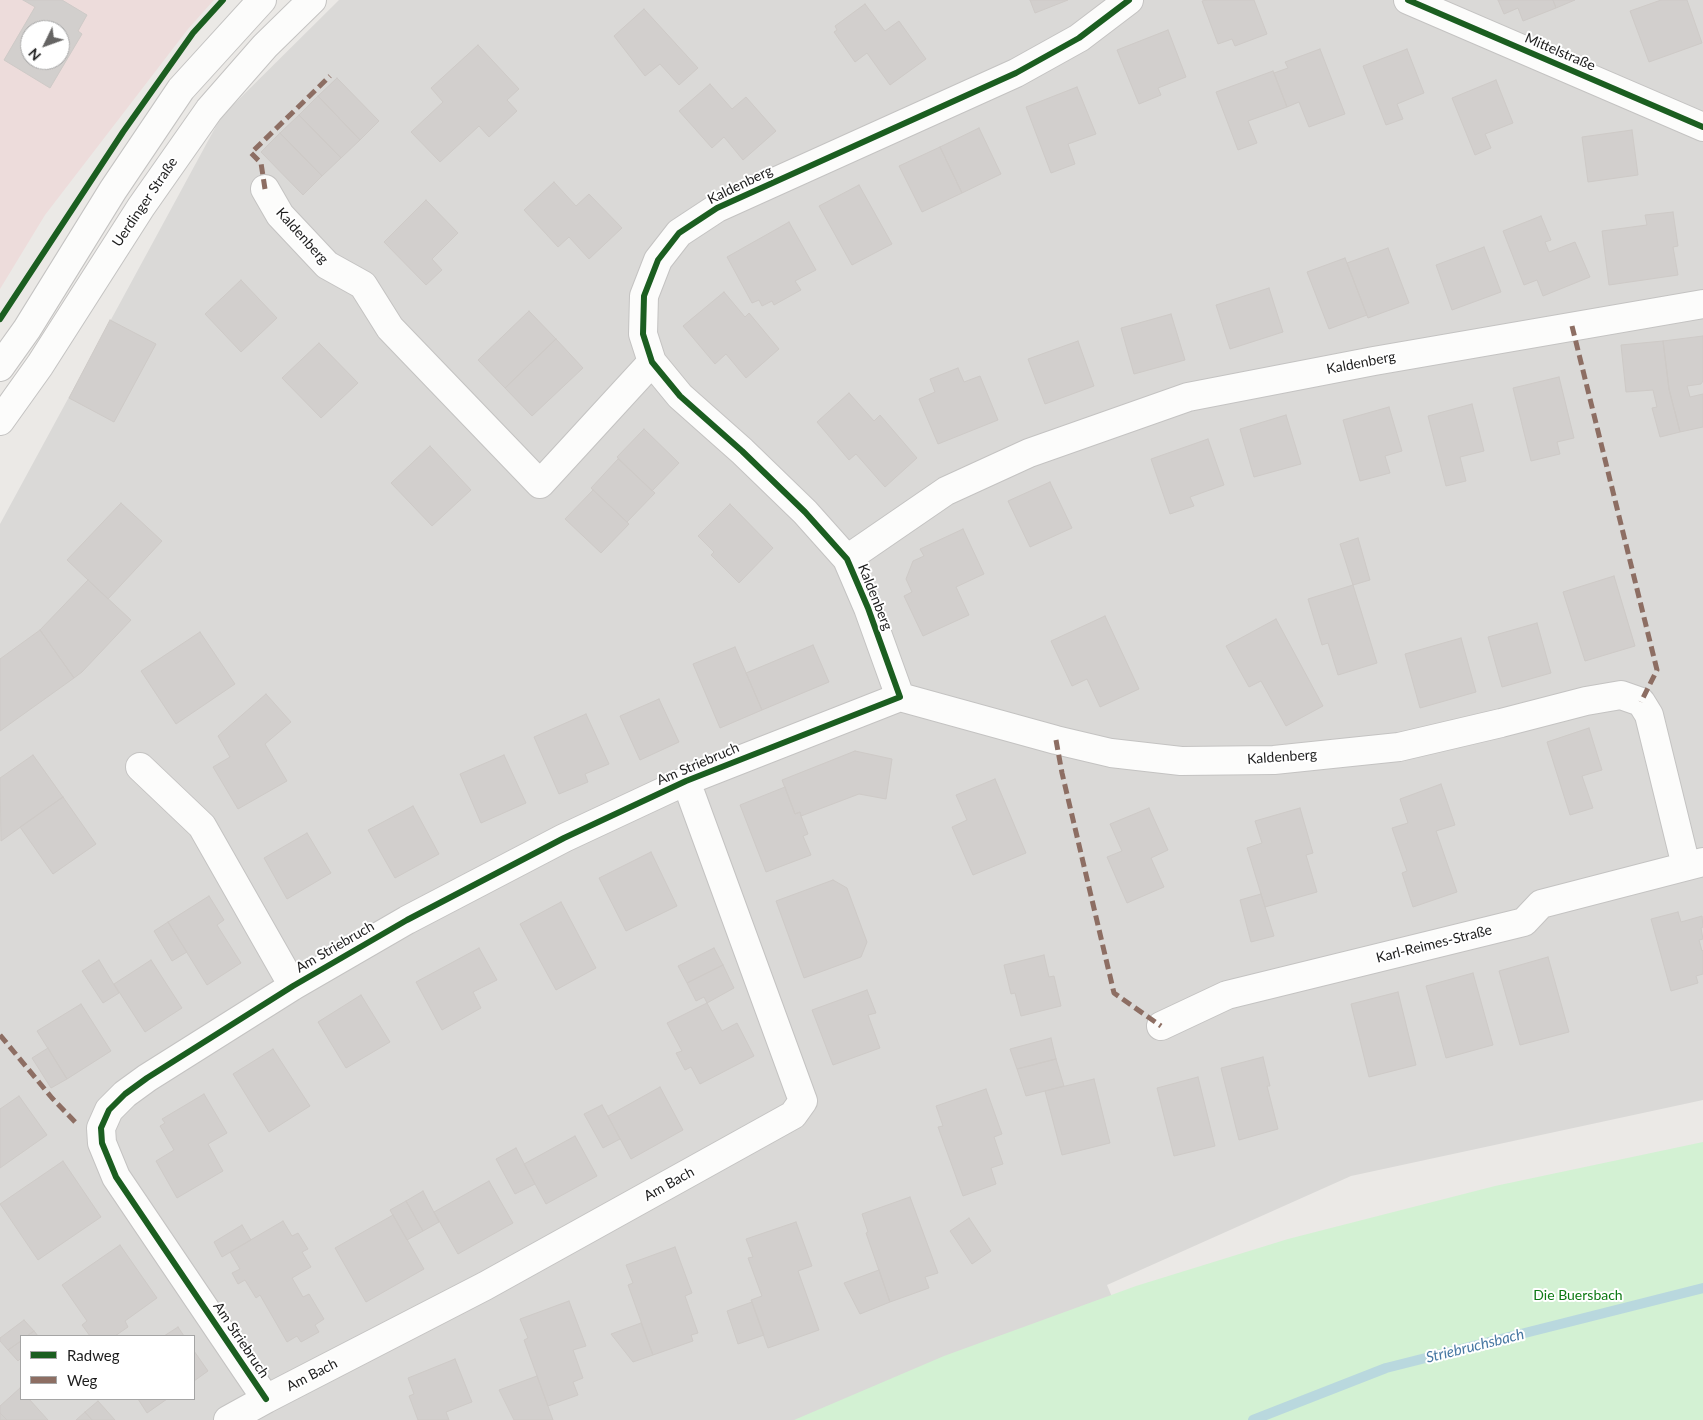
<!DOCTYPE html>
<html>
<head>
<meta charset="utf-8">
<style>
	body { margin:0 }
	#map { position:relative; width:1703px; height:1420px; overflow:hidden; background:#ebe9e6; font-family:Lato,sans-serif }
	canvas { display:block }
	.legend { position:absolute; left:20px; top:1335px; width:175px; height:65px; box-sizing:border-box; background:#fff; border:1px solid #a5a5a5; margin:0; padding:6px 9px; list-style:none; font-size:15px; color:#1d1d1d }
	.legend li { display:flex; align-items:center; gap:10px; height:25px }
	.legend b { width:25px; border:1px solid #a5a5a5 }
	.north { position:absolute; left:20px; top:20px; width:50px; height:50px; box-sizing:border-box; background:#fff; border:1px solid #a5a5a5; border-radius:50%; rotate:228deg; font-size:14px; font-weight:700; line-height:20px; text-align:center; color:#1d1d1d }
	.north::after { content:''; display:block; margin:auto; width:18px; height:22px; background:#656463; clip-path:polygon(50% 0,100% 100%,50% 72%,0 100%) }
</style>
</head>
<body>
<div id="map">
<canvas width="1703" height="1420"></canvas>
<ul class="legend">
<li><b style="height:6px;background:#1b5e20"></b>Radweg</li>
<li><b style="height:6px;background:#8d6e63"></b>Weg</li>
</ul>
<div class="north">N</div>
</div>
<script>
const c = document.querySelector('canvas').getContext('2d');
c.lineJoin = 'round';
function paint(path, color) {
  c.fillStyle = color;
  c.fill(path, 'evenodd');
}
function shape(rows) {
  const path = new Path2D();
  for (const r of rows) {
    path.moveTo(r[0], r[1]);
    for (let i = 2; i < r.length; i += 2) path.lineTo(r[i], r[i + 1]);
  }
  return path;
}
function stroke(path, color, width, dash) {
  c.strokeStyle = color;
  c.lineWidth = width;
  c.lineCap = dash ? 'butt' : 'round';
  c.setLineDash(dash || []);
  c.stroke(path);
}
function label(font, color, halo, rows, align = 'center') {
  c.font = font + ' Lato,sans-serif';
  c.lineWidth = 4;
  c.setLineDash([]);
  c.textBaseline = 'middle';
  c.strokeStyle = halo;
  c.fillStyle = color;
  for (const [text, x, y, turn = 0] of rows) {
    c.save();
    c.translate(x, y);
    c.rotate((+turn || 0) * Math.PI / 180);
    c.textAlign = isNaN(turn) ? turn : align;
    if (halo) c.strokeText(text, 0, 0);
    c.fillText(text, 0, 0);
    c.restore();
  }
}
const residential = shape([
	[339,0,1703,0,1703,1100,1351,1176,1107,1285,1163,1420,0,1420,0,524,221,117],
	[21,1336,194,1336,194,1399,21,1399]
]);
const commercial = shape([
	[0,0,214,0,188,29,45,215,0,289],
	[30,30,60,30,60,60,30,60]
]);
const park = shape([
	[1703,1142,1703,1420,794,1420,944,1356,1136,1286,1288,1239,1495,1186]
]);
const stream = shape([
	[1253,1420,1386,1368,1703,1288]
]);
const building = shape([
	[23,0,62,0,87,15,78,31,82,34,50,88,4,60,35,7,23,0],
	[30,30,60,30,60,60,30,60,30,30],
	[1030,0,1068,0,1035,13,1030,0],
	[1206,0,1254,0,1267,34,1235,46,1232,39,1218,44,1202,1,1206,0],
	[1498,0,1553,0,1556,8,1523,21,1518,8,1504,14,1498,0],
	[1553,0,1575,0,1556,8,1553,0],
	[1661,0,1687,0,1702,43,1649,62,1630,11,1661,0],
	[865,4,885,31,899,21,926,59,890,85,867,53,855,62,834,32,837,30,835,26,865,4],
	[644,9,698,68,679,85,660,64,645,76,614,36,644,9],
	[1168,30,1186,77,1158,88,1161,95,1139,104,1117,50,1168,30],
	[478,45,519,89,507,100,517,111,489,137,479,126,440,162,411,132,443,102,431,88,478,45],
	[1320,49,1345,114,1309,127,1299,102,1287,107,1274,73,1288,68,1285,62,1320,49],
	[1407,49,1424,93,1397,104,1403,119,1386,125,1363,66,1407,49],
	[1273,71,1287,107,1248,121,1257,143,1238,150,1216,92,1273,71],
	[337,78,379,121,360,140,318,96,337,78],
	[1496,80,1513,123,1485,134,1491,148,1475,155,1452,98,1496,80],
	[710,84,732,109,746,97,776,131,743,160,724,137,712,148,679,111,710,84],
	[1077,87,1096,134,1068,144,1075,164,1051,173,1026,107,1077,87],
	[318,96,360,140,341,158,299,115,318,96],
	[299,115,341,158,322,176,280,133,299,115],
	[979,128,1001,174,962,193,940,147,979,128],
	[1632,130,1638,175,1588,182,1582,137,1632,130],
	[280,133,322,176,303,195,261,152,280,133],
	[940,147,962,193,922,212,899,166,940,147],
	[554,182,576,206,589,194,622,228,589,259,569,237,558,247,524,210,554,182],
	[859,185,892,244,852,265,819,206,859,185],
	[426,200,458,233,432,259,442,270,426,285,384,242,426,200],
	[1673,212,1678,246,1673,247,1678,275,1609,285,1602,231,1647,225,1645,215,1673,212],
	[1541,216,1551,240,1545,242,1549,252,1575,242,1590,277,1543,296,1537,280,1524,285,1503,231,1541,216],
	[789,222,816,270,795,281,801,290,774,305,772,301,762,306,759,300,752,303,727,257,789,222],
	[1484,247,1501,292,1452,310,1436,265,1484,247],
	[1388,248,1409,303,1368,318,1347,263,1388,248],
	[1345,258,1367,315,1329,329,1307,272,1345,258],
	[241,280,277,318,241,352,205,314,241,280],
	[1269,288,1283,332,1230,349,1216,305,1269,288],
	[724,292,745,317,749,313,779,349,746,378,726,354,715,364,683,326,724,292],
	[529,311,556,339,505,388,478,360,529,311],
	[1171,314,1185,360,1134,374,1121,328,1171,314],
	[110,320,156,344,114,422,69,398,110,320],
	[1703,336,1703,381,1701,384,1687,386,1690,397,1703,394,1703,427,1680,432,1669,389,1663,341,1703,336],
	[556,339,583,368,532,416,505,388,556,339],
	[1078,341,1094,386,1045,404,1028,359,1078,341],
	[1663,341,1669,389,1680,432,1660,437,1652,408,1657,407,1653,390,1626,392,1621,345,1663,341],
	[319,343,358,383,321,418,282,378,319,343],
	[958,368,964,382,980,376,998,420,938,444,919,399,935,392,930,379,958,368],
	[1559,377,1574,438,1557,442,1560,454,1531,461,1513,388,1559,377],
	[849,393,874,421,880,415,917,458,885,487,856,454,849,460,817,422,849,393],
	[1472,404,1484,451,1460,457,1466,481,1446,486,1428,416,1472,404],
	[1389,407,1402,451,1385,456,1390,473,1360,481,1343,420,1389,407],
	[1286,415,1301,464,1254,477,1240,429,1286,415],
	[644,429,679,463,652,491,617,457,644,429],
	[1208,439,1224,485,1190,497,1194,506,1170,514,1151,459,1208,439],
	[430,446,471,490,432,526,391,483,430,446],
	[618,459,655,493,627,522,591,488,618,459],
	[1050,482,1072,528,1030,547,1008,501,1050,482],
	[593,490,629,524,601,553,565,519,593,490],
	[121,503,162,541,108,599,67,560,121,503],
	[730,504,773,548,739,583,711,555,714,552,698,536,730,504],
	[963,529,984,574,956,587,969,615,923,636,904,596,912,592,906,579,913,561,924,556,920,549,963,529],
	[1358,538,1370,580,1353,585,1340,544,1358,538],
	[1614,576,1635,646,1585,661,1563,592,1614,576],
	[88,580,131,620,82,672,74,678,40,630,88,580],
	[1353,585,1377,663,1338,675,1328,643,1322,645,1308,599,1353,585],
	[1105,616,1139,689,1100,707,1087,679,1072,686,1051,641,1105,616],
	[1276,619,1323,706,1286,726,1261,681,1249,687,1226,646,1276,619],
	[1537,623,1551,673,1502,687,1488,637,1537,623],
	[40,630,74,678,0,731,0,659,40,630],
	[200,632,235,684,176,724,141,671,200,632],
	[1461,638,1476,692,1420,708,1405,654,1461,638],
	[813,645,829,682,762,710,746,673,813,645],
	[735,647,762,710,720,728,693,664,735,647],
	[266,694,291,722,265,744,287,781,238,809,213,767,230,757,218,736,266,694],
	[659,699,679,742,640,760,620,716,659,699],
	[586,714,609,764,585,774,588,782,559,794,534,737,586,714],
	[1589,728,1602,770,1582,776,1593,808,1570,815,1547,742,1589,728],
	[855,751,892,759,886,799,859,794,801,816,800,812,795,814,782,780,855,751],
	[33,755,63,797,1,841,0,778,33,755],
	[504,755,526,803,481,823,460,774,504,755],
	[995,779,1026,853,973,875,952,827,967,820,956,795,995,779],
	[1441,784,1455,825,1436,831,1457,892,1413,907,1402,873,1407,871,1392,828,1408,823,1400,799,1441,784],
	[785,787,795,814,800,812,801,816,808,834,803,836,811,855,766,872,740,805,785,787],
	[63,797,96,844,53,874,20,827,63,797],
	[413,806,439,854,395,878,368,830,413,806],
	[1149,808,1168,850,1151,858,1164,887,1127,903,1107,857,1122,851,1110,824,1149,808],
	[1300,808,1313,853,1306,855,1317,892,1265,907,1247,848,1262,843,1255,821,1300,808],
	[307,833,331,873,287,899,264,858,307,833],
	[651,852,677,906,626,931,599,878,651,852],
	[833,880,847,888,867,942,861,957,804,978,776,901,833,880],
	[1261,894,1274,936,1251,942,1240,900,1261,894],
	[209,896,224,920,217,925,241,963,207,985,168,922,209,896],
	[561,902,596,968,556,990,520,924,561,902],
	[1678,912,1681,922,1702,916,1703,927,1701,928,1703,939,1699,940,1702,951,1703,950,1703,974,1696,976,1698,983,1671,991,1651,919,1678,912],
	[168,922,187,952,172,961,154,931,168,922],
	[479,948,497,980,473,992,481,1008,442,1030,416,982,479,948],
	[714,948,723,965,687,983,678,966,714,948],
	[1044,955,1049,977,1054,976,1061,1006,1021,1016,1015,993,1011,994,1004,965,1044,955],
	[1548,957,1569,1032,1520,1045,1499,971,1548,957],
	[99,960,119,993,103,1003,82,971,99,960],
	[151,960,182,1008,145,1032,114,984,151,960],
	[723,965,734,988,707,1003,704,997,696,1001,687,983,723,965],
	[1473,973,1493,1045,1446,1058,1426,986,1473,973],
	[867,990,876,1013,868,1015,880,1048,833,1065,812,1010,867,990],
	[1398,992,1416,1065,1369,1077,1351,1004,1398,992],
	[361,995,390,1042,346,1068,318,1022,361,995],
	[707,1003,722,1031,737,1023,754,1056,700,1084,691,1067,685,1070,676,1053,682,1051,667,1023,707,1003],
	[81,1004,111,1051,67,1079,37,1031,81,1004],
	[1051,1038,1056,1059,1017,1069,1010,1049,1051,1038],
	[48,1048,67,1079,51,1088,32,1058,48,1048],
	[273,1049,310,1106,269,1132,233,1074,273,1049],
	[1263,1057,1270,1086,1267,1086,1278,1129,1239,1140,1221,1068,1263,1057],
	[1056,1059,1064,1086,1026,1096,1017,1069,1056,1059],
	[1198,1077,1215,1146,1174,1156,1157,1088,1198,1077],
	[1094,1079,1110,1143,1062,1155,1045,1091,1094,1079],
	[660,1087,683,1130,631,1159,608,1116,660,1087],
	[986,1089,1002,1134,994,1137,1003,1164,991,1168,996,1184,963,1196,938,1127,943,1126,936,1106,986,1089],
	[204,1094,227,1133,208,1144,223,1171,177,1198,156,1161,174,1150,160,1126,165,1123,162,1119,204,1094],
	[19,1096,47,1135,0,1168,0,1109,19,1096],
	[602,1105,620,1139,603,1148,584,1114,602,1105],
	[575,1136,597,1176,546,1204,524,1164,575,1136],
	[516,1148,535,1184,515,1194,496,1159,516,1148],
	[63,1161,101,1217,38,1260,0,1204,63,1161],
	[489,1181,513,1223,458,1254,434,1212,489,1181],
	[423,1191,439,1222,423,1231,406,1201,423,1191],
	[910,1197,938,1273,925,1277,929,1288,890,1302,866,1233,868,1232,862,1214,910,1197],
	[406,1201,423,1231,407,1240,390,1210,406,1201],
	[393,1215,424,1269,366,1302,335,1248,393,1215],
	[969,1218,991,1251,972,1264,950,1231,969,1218],
	[283,1221,292,1236,298,1233,308,1249,302,1252,311,1267,292,1278,303,1297,309,1294,324,1319,315,1325,319,1332,301,1342,297,1336,287,1342,260,1295,256,1298,245,1280,238,1284,232,1273,240,1269,230,1252,283,1221],
	[796,1222,812,1266,798,1271,819,1330,768,1348,751,1300,762,1296,748,1258,753,1257,746,1239,796,1222],
	[242,1225,251,1240,222,1257,214,1242,242,1225],
	[120,1245,157,1298,125,1321,128,1327,115,1336,90,1336,82,1325,87,1321,62,1285,120,1245],
	[675,1247,692,1293,685,1296,698,1333,691,1335,693,1341,653,1355,628,1285,633,1283,626,1265,675,1247],
	[879,1270,890,1302,860,1314,844,1283,879,1270],
	[569,1301,586,1346,573,1350,583,1378,573,1382,578,1395,548,1406,524,1340,528,1338,520,1319,569,1301],
	[752,1302,764,1335,738,1344,727,1311,752,1302],
	[24,1320,34,1331,27,1336,21,1336,21,1341,8,1350,0,1341,0,1338,24,1320],
	[641,1323,653,1355,633,1362,611,1334,641,1323],
	[178,1327,184,1336,164,1336,178,1327],
	[34,1331,38,1336,27,1336,34,1331],
	[21,1341,21,1358,18,1361,8,1350,21,1341],
	[194,1351,208,1371,194,1381,194,1351],
	[455,1359,472,1402,446,1412,449,1420,418,1420,409,1396,414,1394,408,1378,455,1359],
	[537,1376,553,1420,514,1420,499,1390,537,1376],
	[20,1388,21,1399,29,1399,48,1420,7,1420,0,1413,0,1406,20,1388],
	[138,1399,167,1399,147,1413,138,1399],
	[98,1401,115,1420,92,1420,85,1412,98,1401],
	[85,1412,92,1420,76,1420,85,1412],
	[0,1413,7,1420,0,1420,0,1413]
]);
const minor = shape([
	[1408,0,1703,127],
	[265,189,280,215,327,265,363,285,390,328,540,484,652,362],
	[0,367,27,329,113,190,181,89,262,0],
	[0,421,40,365,141,207,209,110,265,46,312,0],
	[847,559,946,491,1029,453,1188,397,1374,361,1703,304],
	[900,697,868,608,847,559,805,512,742,451,680,396,652,362,643,334,644,296,658,260,679,233,717,208,1016,73,1079,38,1129,0],
	[900,697,1056,740,1111,753,1181,761,1274,760,1399,747,1501,723,1586,701,1621,695,1641,702,1649,715,1686,866],
	[140,767,202,826,293,986],
	[1161,1026,1227,995,1524,922,1541,904,1703,862],
	[266,1399,116,1177,102,1143,101,1128,109,1110,125,1094,147,1078,293,986,407,920,564,838,686,781,900,697],
	[228,1420,266,1399,485,1286,793,1115,803,1101,686,781]
]);
const quiet = shape([
	[265,189,261,163,251,153,330,76],
	[1572,326,1657,670,1641,702],
	[1056,740,1062,773,1114,993,1161,1026],
	[0,1035,52,1098,77,1124]
]);
const cycleway = shape([
	[1408,0,1703,127],
	[0,319,123,132,193,33,223,0],
	[266,1399,116,1177,102,1143,101,1128,109,1110,125,1094,147,1078,293,986,407,920,564,838,686,781,900,697,868,608,847,559,805,512,742,451,680,396,652,362,643,334,644,296,658,260,679,233,717,208,1016,73,1079,38,1129,0]
]);
const streetNames = [
	["Mittelstraße",1560,52,23],
	["Kaldenberg",740,185,-26],
	["Uerdinger Straße",145,202,-56],
	["Kaldenberg",302,236,48],
	["Kaldenberg",1361,363,-11],
	["Kaldenberg",875,597,68],
	["Kaldenberg",1282,757,-4],
	["Am Striebruch",698,764,-23],
	["Karl-Reimes-Straße",1434,944,-14],
	["Am Striebruch",335,947,-30],
	["Am Bach",669,1184,-29],
	["Am Striebruch",241,1340,56],
	["Am Bach",312,1375,-27]
];
const parkNames = [
	["Die Buersbach",1578,1295]
];
const waterNames = [
	["Striebruchsbach",1475,1346,-14]
];
paint(residential, '#dad9d7');
paint(commercial, '#eddcdb');
paint(park, '#d3f1d3');
stroke(stream, '#b9d8de', 10);
paint(building, '#d2cfcd');
stroke(building, '#cecac7', 1);
stroke(minor, '#c4c3c2', 30);
stroke(minor, '#fcfcfb', 28);
stroke(quiet, '#8d6e63', 5, [10, 5]);
stroke(cycleway, '#1b5e20', 6);
label('14px', '#1d1d1d', '#fff', streetNames);
label('14px', '#0d7913', '#fff', parkNames);
label('italic 15px', '#4878a3', '#fff', waterNames);
</script>
</body>
</html>
